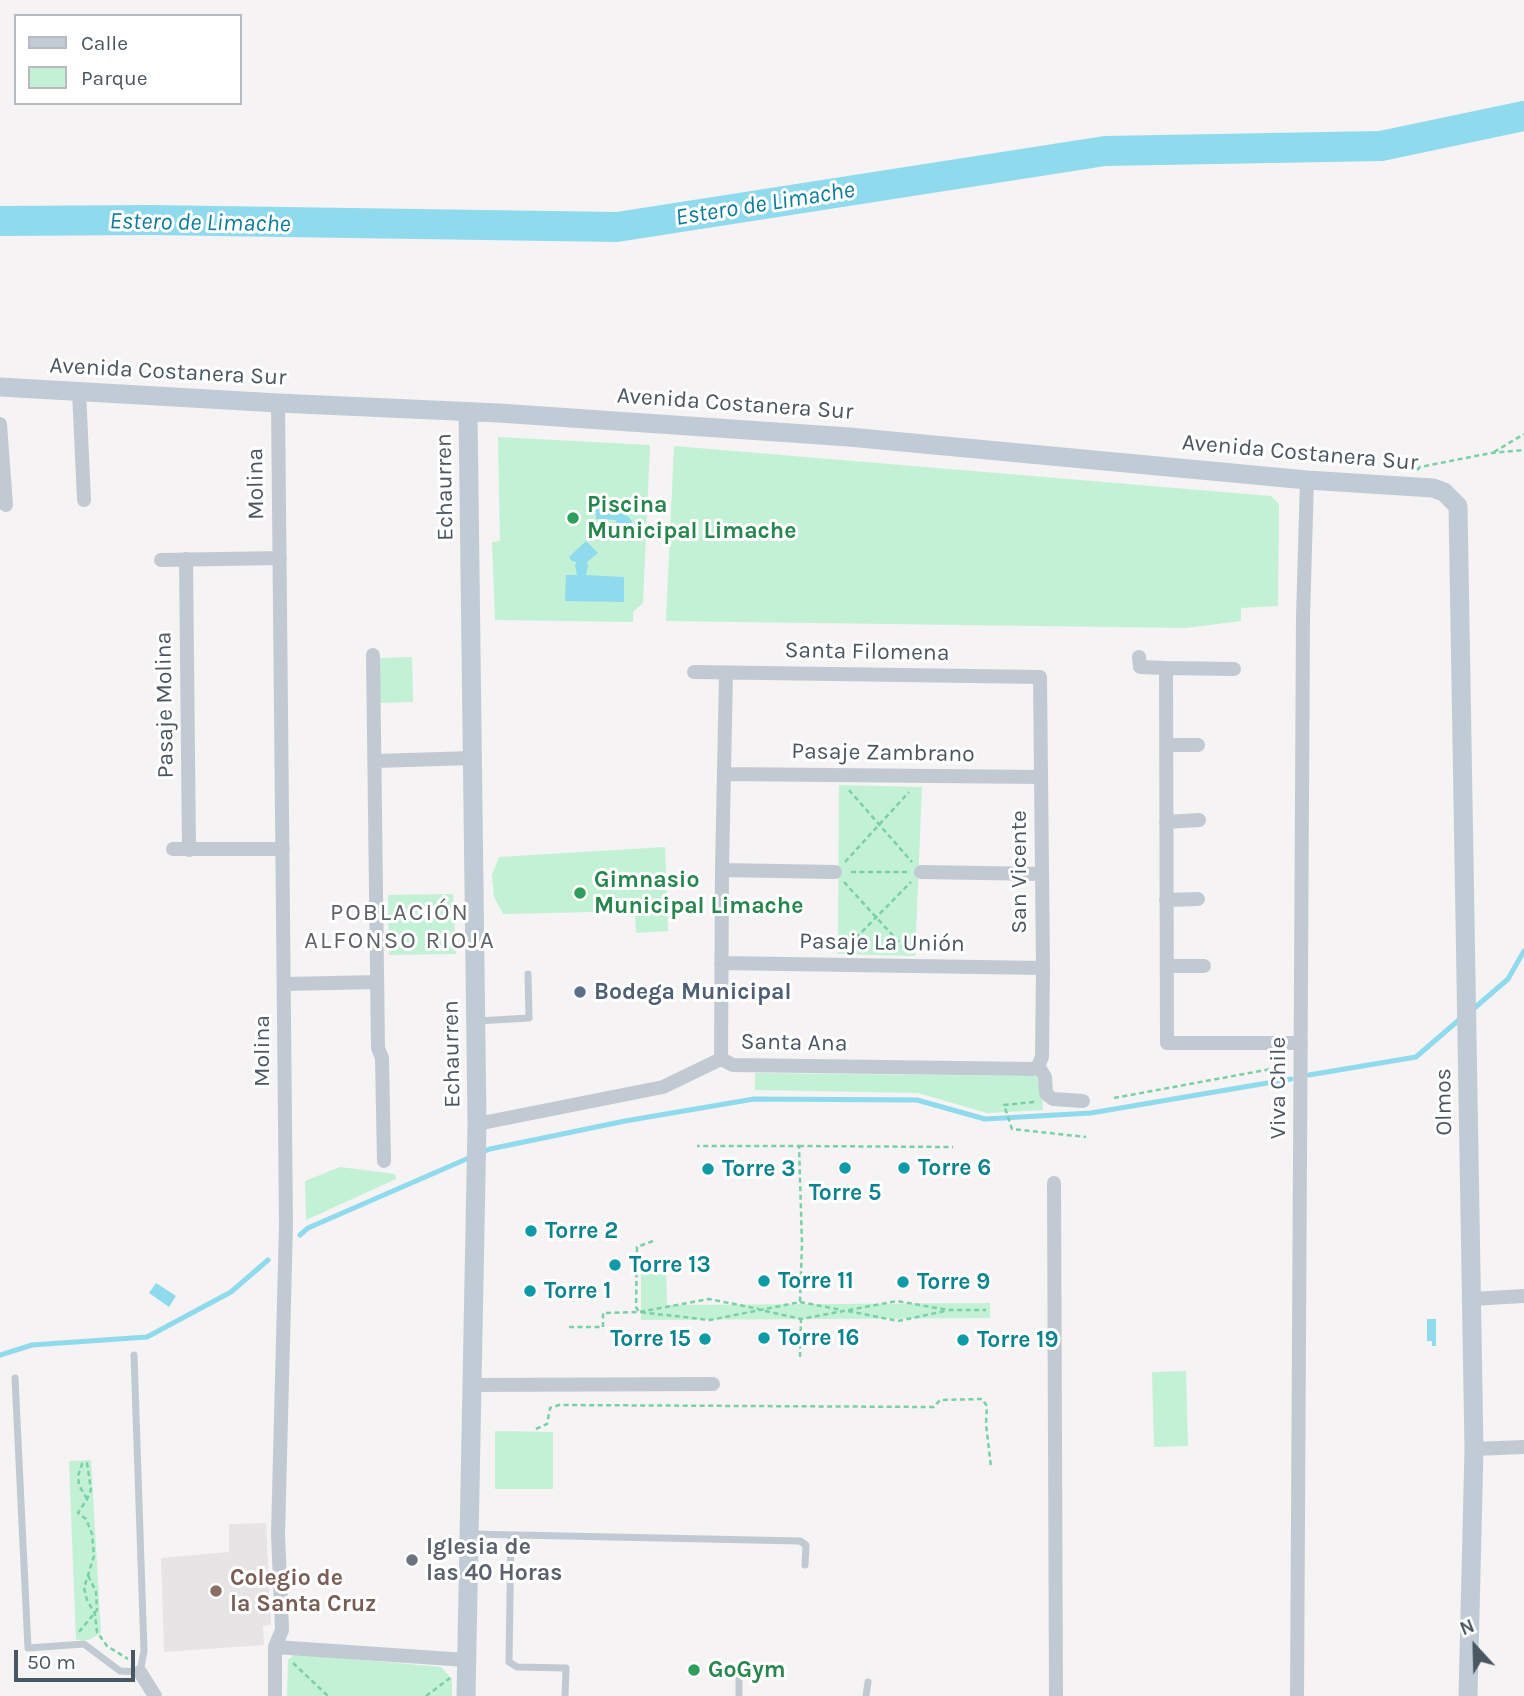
<!DOCTYPE html>
<html>
<head>
<meta charset="utf-8">
<style>
	body { margin:0 }
	#map { position:relative; width:1524px; height:1696px; overflow:hidden; background:#f5f3f3; font-family:Karla,sans-serif }
	canvas { display:block }
	.legend { position:absolute; left:14px; top:14px; width:228px; height:91px; box-sizing:border-box; background:#fff; border:2px solid #b7bbc0; margin:0; padding:9px 12px; list-style:none; font-size:21px; color:#4a5661 }
	.legend li { display:flex; align-items:center; gap:14px; height:35px }
	.legend b { width:35px; border:2px solid #b7bbc0 }
	.north { position:absolute; left:1440px; top:1612px; width:70px; height:70px; -webkit-text-stroke:5px #fff; paint-order:stroke; rotate:338deg; font-size:19px; font-weight:700; line-height:28px; text-align:center; color:#4a5661 }
	.north::after { content:''; display:block; margin:auto; width:24px; height:32px; background:#4a5661; clip-path:polygon(50% 0,100% 100%,50% 72%,0 100%) }
	.scale { position:absolute; left:14px; top:1650px; width:121px; height:32px; box-sizing:border-box; border:4px solid #4a5661; border-top:0; padding-left:9px; font-size:21px; line-height:24px; white-space:nowrap; color:#4a5661; -webkit-text-stroke:5px #fff; paint-order:stroke }
</style>
</head>
<body>
<div id="map">
<canvas width="1524" height="1696"></canvas>
<ul class="legend">
<li><b style="height:9px;background:#c1cbd6"></b>Calle</li>
<li><b style="height:19px;background:#c3f1d5"></b>Parque</li>
</ul>
<div class="north">N</div>
<div class="scale">50 m</div>
</div>
<script>
const c = document.querySelector('canvas').getContext('2d');
c.lineJoin = 'round';
function paint(path, color) {
  c.fillStyle = color;
  c.fill(path, 'evenodd');
}
function shape(rows) {
  const path = new Path2D();
  for (const r of rows) {
    path.moveTo(r[0], r[1]);
    for (let i = 2; i < r.length; i += 2) path.lineTo(r[i], r[i + 1]);
  }
  return path;
}
function stroke(path, color, width, dash) {
  c.strokeStyle = color;
  c.lineWidth = width;
  c.lineCap = dash ? 'butt' : 'round';
  c.setLineDash(dash || []);
  c.stroke(path);
}
function label(font, color, halo, rows, align = 'center') {
  c.font = font + ' Karla,sans-serif';
  c.lineWidth = 6;
  c.setLineDash([]);
  c.textBaseline = 'middle';
  c.strokeStyle = halo;
  c.fillStyle = color;
  for (const [text, x, y, turn = 0] of rows) {
    c.save();
    c.translate(x, y);
    c.rotate((+turn || 0) * Math.PI / 180);
    c.textAlign = isNaN(turn) ? turn : align;
    if (halo) c.strokeText(text, 0, 0);
    c.fillText(text, 0, 0);
    c.restore();
  }
}
const education = shape([
	[266,1523,271,1625,263,1626,264,1645,164,1652,161,1558,229,1552,229,1524]
]);
const green = shape([
	[498,437,650,445,643,603,633,612,633,622,495,620,492,542,500,541],
	[674,446,1271,496,1279,504,1278,606,1241,608,1241,621,1186,628,666,621],
	[412,657,413,702,378,703,378,658],
	[839,785,922,787,915,956,838,954],
	[665,847,668,931,636,933,635,911,503,914,494,897,492,875,499,857],
	[453,894,456,954,389,955,388,895],
	[755,1073,1035,1076,1042,1085,1043,1110,987,1113,918,1093,755,1090],
	[340,1167,395,1174,396,1179,306,1220,305,1181],
	[641,1265,666,1265,667,1305,990,1303,990,1318,641,1320],
	[1186,1371,1188,1446,1154,1447,1152,1372],
	[495,1431,553,1432,553,1489,495,1489],
	[91,1460,101,1633,89,1640,76,1640,69,1461],
	[295,1654,441,1667,452,1679,452,1696,287,1696,288,1660]
]);
const water = shape([
	[596,503,616,504,632,521,632,541,616,540,616,520,596,519],
	[586,541,598,553,587,562,588,565,586,575,624,577,624,602,565,601,566,575,577,575,575,565,577,562,572,561,569,557],
	[156,1283,176,1296,169,1307,149,1293],
	[1427,1319,1436,1319,1436,1346,1432,1346,1432,1341,1427,1341]
]);
const stream = shape([
	[1471,1011,1508,979,1524,951],
	[1309,1075,1416,1057,1460,1019],
	[480,1153,490,1149,625,1121,754,1099,917,1100,985,1119,1091,1113,1291,1079],
	[300,1235,308,1228,471,1157],
	[0,1355,32,1345,147,1337,231,1292,268,1260]
]);
const river = shape([
	[0,221,151,220,617,227,1105,151,1381,146,1524,116]
]);
const path = shape([
	[1494,452,1524,434],
	[1417,470,1420,467,1491,453,1524,450],
	[849,790,912,862],
	[845,862,909,792],
	[851,872,907,872],
	[844,882,906,950],
	[844,950,911,882],
	[1114,1098,1287,1066],
	[1034,1102,1004,1105,1012,1129,1086,1137],
	[799,1146,953,1147],
	[653,1241,637,1247,636,1307,639,1312,710,1320,800,1302,802,1244,799,1146,697,1146],
	[800,1302,842,1310],
	[765,1311,801,1319,897,1301,948,1310,986,1310],
	[848,1311,898,1321,945,1311],
	[569,1327,603,1327,603,1313,639,1312,709,1299,759,1309],
	[800,1357,801,1319],
	[536,1429,547,1424,550,1408,559,1405,934,1407,940,1400,982,1399,987,1406,986,1424,991,1467],
	[87,1499,79,1485,78,1476,82,1464,87,1463,91,1490,87,1499,78,1513,86,1519,92,1534,94,1556,84,1588,87,1600,95,1614,97,1632,107,1646,128,1659],
	[79,1632,97,1610,96,1592,88,1575],
	[293,1663,328,1696],
	[426,1696,450,1678]
]);
const lane = shape([
	[477,1021,529,1018,528,974],
	[15,1378,28,1648,84,1644,120,1671,140,1672,144,1651,134,1355],
	[471,1534,800,1541,806,1545,805,1565],
	[511,1536,509,1662,517,1667,566,1668,565,1696],
	[739,1696,739,1668],
	[866,1696,868,1682]
]);
const street = shape([
	[79,391,84,500],
	[0,424,6,505],
	[186,559,189,850],
	[161,560,280,558],
	[373,655,378,1048,382,1058,384,1161],
	[1139,657,1140,667,1166,668],
	[1234,669,1166,668,1167,1043,1301,1043],
	[694,672,1040,677,1043,968,1042,1057,1038,1066],
	[1166,745,1198,745],
	[375,761,473,758],
	[724,774,1041,777],
	[1166,822,1199,820],
	[173,849,283,849],
	[722,870,835,872],
	[921,872,1042,874],
	[1166,900,1198,899],
	[721,963,1043,968],
	[1167,966,1204,966],
	[285,984,377,982],
	[721,1059,722,870,726,673],
	[1038,1066,1045,1077,1046,1093,1049,1096,1053,1099,1083,1101],
	[477,1124,663,1087,721,1059,733,1065,1033,1069,1038,1066],
	[1054,1183,1056,1696],
	[1472,1299,1524,1296],
	[472,1385,713,1384],
	[1474,1449,1524,1447],
	[275,1647,466,1660],
	[140,1672,155,1696],
	[275,1696,275,1647,282,1630,278,1534,286,1224,278,403],
	[1297,1696,1303,618,1307,480]
]);
const secondary = shape([
	[0,387,278,403,499,413,849,437,1307,480,1433,488,1444,492,1458,506,1474,1449,1468,1696],
	[466,1696,477,1124,468,412]
]);
const markers = [
	[573,518,7,"#2e9e5b"],
	[580,893,7,"#2e9e5b"],
	[580,992,7,"#5c6f8a"],
	[845,1168,7,"#0f9aa8"],
	[904,1168,7,"#0f9aa8"],
	[708,1169,7,"#0f9aa8"],
	[531,1231,7,"#0f9aa8"],
	[615,1265,7,"#0f9aa8"],
	[764,1281,7,"#0f9aa8"],
	[903,1282,7,"#0f9aa8"],
	[530,1291,7,"#0f9aa8"],
	[764,1338,7,"#0f9aa8"],
	[705,1339,7,"#0f9aa8"],
	[963,1340,7,"#0f9aa8"],
	[412,1560,7,"#6b7280"],
	[216,1591,7,"#8d6e63"],
	[694,1670,7,"#2e9e5b"]
];
const streetNames = [
	["Avenida Costanera Sur",168,372,3],
	["Avenida Costanera Sur",735,404,4],
	["Avenida Costanera Sur",1300,453,5],
	["Molina",256,484,-91],
	["Echaurren",445,487,-91],
	["Santa Filomena",867,652,1],
	["Pasaje Molina",165,705,-91],
	["Pasaje Zambrano",883,753,1],
	["San Vicente",1019,872,-90],
	["Pasaje La Unión",882,943,1],
	["Santa Ana",794,1043,1],
	["Molina",262,1051,-90],
	["Echaurren",452,1054,-91],
	["Viva Chile",1278,1088,-90],
	["Olmos",1444,1102,-91]
];
const leisureNames = [
	["Piscina",587,505],
	["Municipal Limache",587,531],
	["Gimnasio",594,880],
	["Municipal Limache",594,906],
	["GoGym",708,1670]
];
const serviceNames = [
	["Bodega Municipal",594,992]
];
const cultureNames = [
	["Torre 6",918,1168],
	["Torre 3",722,1169],
	["Torre 5",845,1193,"center"],
	["Torre 2",545,1231],
	["Torre 13",629,1265],
	["Torre 11",778,1281],
	["Torre 9",917,1282],
	["Torre 1",544,1291],
	["Torre 16",778,1338],
	["Torre 15",691,1339,"right"],
	["Torre 19",977,1340]
];
const worshipNames = [
	["Iglesia de",426,1547],
	["las 40 Horas",426,1573]
];
const educationNames = [
	["Colegio de",230,1578],
	["la Santa Cruz",230,1604]
];
const waterNames = [
	["Estero de Limache",765,204,-9],
	["Estero de Limache",200,223,1]
];
const neighbourhoodNames = [
	["POBLACIÓN",400,913],
	["ALFONSO RIOJA",400,941]
];
paint(education, '#e6e4e5');
paint(green, '#c3f1d5');
paint(water, '#90daee');
stroke(stream, '#90daee', 5);
stroke(river, '#90daee', 30);
stroke(path, '#7ad0a6', 2.5, [5, 3.5]);
stroke(lane, '#c1cad2', 7);
stroke(street, '#c1cad2', 14);
stroke(secondary, '#c1cbd6', 19);
for (const [x, y, r, color] of markers) {
  const dot = new Path2D();
  dot.arc(x, y, r, 0, 2 * Math.PI);
  c.fillStyle = color;
  c.fill(dot);
  stroke(dot, '#fff', 2.5);
}
label('23px', '#4a5661', '#fff', streetNames);
label('bold 23px', '#27864d', '#fff', leisureNames, 'left');
label('bold 23px', '#4e5e75', '#fff', serviceNames, 'left');
label('bold 23px', '#0d838f', '#fff', cultureNames, 'left');
label('bold 23px', '#5b616d', '#fff', worshipNames, 'left');
label('bold 23px', '#785e54', '#fff', educationNames, 'left');
label('italic 24px', '#0c7c9b', '#fff', waterNames);
c.letterSpacing = '2px';
label('24px', '#5f6368', '#fff', neighbourhoodNames);
c.letterSpacing = '0px';
</script>
</body>
</html>
